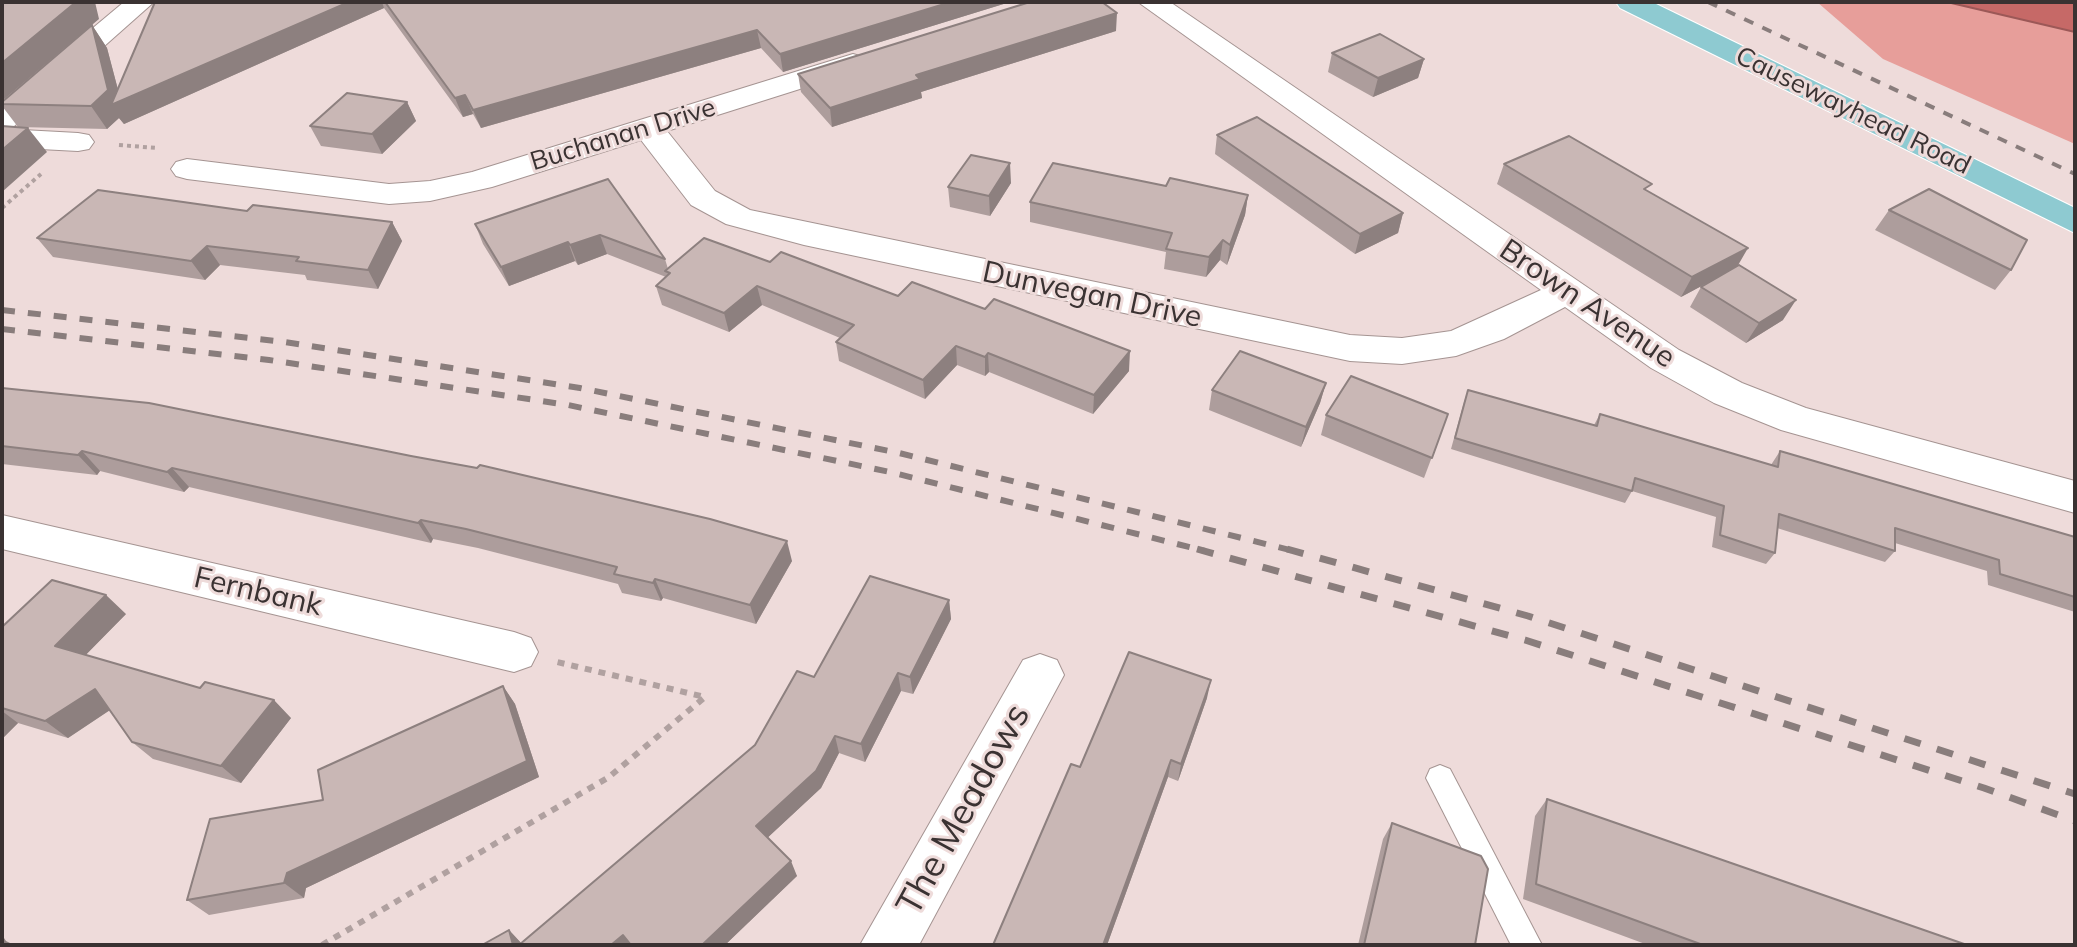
<!DOCTYPE html>
<html>
<head>
<meta charset="utf-8">
<style>
	body { margin:0 }
	#map { position:relative; width:2077px; height:947px; overflow:hidden; background:#eedbda; font-family:Mulish,sans-serif }
	canvas { display:block }
	.frame { position:absolute; inset:0; border:4px solid #3a3232; pointer-events:none }
</style>
</head>
<body>
<div id="map">
<canvas width="2077" height="947"></canvas>
<div class="frame"></div>
</div>
<script>
const c = document.querySelector('canvas').getContext('2d');
c.lineJoin = 'round';
function paint(path, color) {
  c.fillStyle = color;
  c.fill(path, 'evenodd');
}
function shape(rows) {
  const path = new Path2D();
  for (const r of rows) {
    path.moveTo(r[0], r[1]);
    for (let i = 2; i < r.length; i += 2) path.lineTo(r[i], r[i + 1]);
  }
  return path;
}
function stroke(path, color, width, dash) {
  c.strokeStyle = color;
  c.lineWidth = width;
  c.lineCap = dash ? 'butt' : 'round';
  c.setLineDash(dash || []);
  c.stroke(path);
}
function label(font, color, halo, rows, align = 'center') {
  c.font = font + ' Mulish,sans-serif';
  c.lineWidth = 6;
  c.setLineDash([]);
  c.textBaseline = 'middle';
  c.strokeStyle = halo;
  c.fillStyle = color;
  for (const [text, x, y, turn = 0] of rows) {
    c.save();
    c.translate(x, y);
    c.rotate((+turn || 0) * Math.PI / 180);
    c.textAlign = isNaN(turn) ? turn : align;
    if (halo) c.strokeText(text, 0, 0);
    c.fillText(text, 0, 0);
    c.restore();
  }
}
const green = shape([
	[1817,2,1947,2,2075,32,2075,144,1883,59]
]);
const water = shape([
	[1947,2,2075,2,2075,32,1947,2]
]);
const pathFar1 = shape([
	[119,145,157,148],
	[2,208,41,174]
]);
const path = shape([
	[322,945,609,777,705,697,557,662]
]);
const lane = shape([
	[1440,765,1450,769,1542,945,1511,945,1426,778,1430,769,1440,765]
]);
const street = shape([
	[124,2,154,2,13,127,4,129,78,133,89,135,94,142,89,149,78,151,2,147,2,104,124,2],
	[1138,2,1170,2,1679,350,1742,383,1806,408,2075,481,2075,513,1781,430,1714,403,1651,368,1565,307,1504,339,1456,356,1402,364,1350,361,804,245,726,224,691,205,641,140,492,187,430,201,389,204,187,179,176,176,171,169,176,162,187,159,389,184,430,181,472,172,853,54,863,57,867,63,863,69,667,131,715,191,750,210,1350,335,1402,338,1451,331,1541,290,1138,2],
	[2,515,514,632,531,638,538,652,531,666,514,672,2,549,2,515],
	[1040,654,1057,660,1064,675,919,945,860,945,1023,660,1040,654]
]);
const primary = shape([
	[1616,2,1652,2,2075,208,2075,233,1620,8,1616,2]
]);
const railFar2 = shape([
	[1708,2,2075,174]
]);
const railFar1 = shape([
	[2,310,285,342,580,388,899,453,1294,551],
	[2,329,269,360,568,405,890,472,1205,551]
]);
const rail = shape([
	[1197,549,1525,640,1984,788,2075,821],
	[1287,549,1528,616,2075,794]
]);
const wall = shape([
	[155,2,1010,2,783,72,761,48,481,128,473,114,463,117,384,8,124,124,119,118,107,129,18,127,2,106,2,102,92,25,107,48,118,90],
	[1116,31,921,92,922,98,832,127,801,92,798,74],
	[1332,53,1424,59,1418,78,1373,97,1328,72],
	[407,102,416,121,382,154,321,146,310,126],
	[1217,135,1403,213,1398,233,1355,254,1215,154],
	[1504,164,1649,192,1738,266,1783,320,1746,343,1690,307,1701,287,1707,283,1681,297,1497,184],
	[608,179,665,259,668,269,770,262,898,296,1129,371,1093,414,989,372,985,376,957,365,925,399,839,361,836,342,840,338,762,305,729,332,662,305,656,286,666,277,607,254,578,265,575,261,509,286,483,244,475,224],
	[1011,183,990,216,950,207,948,187],
	[1166,186,1248,195,1245,215,1227,265,1220,260,1206,277,1164,269,1166,252,1030,222,1030,202],
	[1889,210,2011,270,1995,290,1875,230],
	[247,211,392,222,402,241,378,289,307,280,305,275,220,265,205,280,53,257,37,238],
	[1326,383,1320,403,1301,447,1209,410,1212,390],
	[2,388,792,561,756,624,663,598,661,601,622,593,618,584,478,548,433,539,431,543,189,487,184,492,100,471,97,475,2,464],
	[1468,390,1594,425,1600,414,1771,465,1780,451,2075,537,2075,612,1988,585,1987,571,1895,543,1895,551,1885,562,1777,528,1775,553,1766,564,1712,547,1716,517,1632,491,1625,503,1451,449,1464,402],
	[1448,414,1424,478,1321,435,1326,415],
	[949,600,951,619,913,694,901,691,865,762,839,753,821,788,767,838,797,876,725,945,482,945,509,930,521,943,755,745,814,677],
	[126,614,85,655,291,718,241,783,153,759,132,742,110,710,68,738,18,723,2,739,2,627],
	[503,686,515,704,539,777,306,888,304,898,209,915,187,900,323,800],
	[1207,698,1178,781,1168,777,1107,945,1080,767],
	[1547,799,1967,945,1648,945,1523,899,1535,816],
	[1392,823,1475,945,1358,945,1383,839]
]);
const shadedWall = shape([
	[76,2,95,2,99,19,2,101,2,63],
	[349,2,382,2,384,8,124,124,119,118,107,129,91,106,92,25,107,48,121,101],
	[951,2,1010,2,783,72,780,54],
	[1117,13,1116,31,921,92,922,98,832,127,830,108,916,75],
	[757,30,761,48,481,128,473,110],
	[1424,59,1418,78,1373,97,1378,78],
	[465,95,473,114,463,117,455,98],
	[407,102,416,121,382,154,372,134],
	[28,128,47,152,2,192,2,150],
	[1010,163,1011,183,990,216,989,196],
	[1248,195,1245,215,1227,265,1230,245],
	[1403,213,1398,233,1355,254,1360,234],
	[392,222,402,241,378,289,368,270],
	[600,235,607,254,578,265,570,245],
	[1223,240,1220,260,1206,277,1209,257],
	[568,242,575,261,509,286,501,267],
	[207,246,220,265,205,280,191,261],
	[1748,248,1737,267,1681,297,1692,277],
	[757,286,762,305,729,332,724,313],
	[1796,300,1783,320,1746,343,1759,323],
	[956,346,957,365,925,399,923,380],
	[1130,351,1129,371,1093,414,1094,395],
	[988,353,989,372,985,376,985,357],
	[1326,383,1320,403,1301,447,1306,427],
	[82,451,100,471,97,475,78,455],
	[172,468,189,487,184,492,167,472],
	[421,520,433,539,431,543,418,523],
	[787,541,792,561,756,624,750,605],
	[655,579,663,598,661,601,653,583],
	[106,595,126,614,76,665,55,646],
	[949,600,951,619,913,694,910,677],
	[898,673,901,691,865,762,861,744],
	[1211,680,1207,698,1178,781,1181,764],
	[503,686,515,704,539,777,306,888,304,898,284,883,287,873],
	[95,689,116,706,68,738,45,721],
	[274,700,291,718,241,783,221,766],
	[2,711,18,723,2,739],
	[835,736,839,753,821,788,763,842,756,826],
	[1171,760,1168,777,1107,945,1103,945],
	[791,861,797,876,725,945,702,945],
	[509,930,523,945,513,945],
	[2,935,6,941,14,945,2,945],
	[623,935,631,945,611,945]
]);
const building = shape([
	[2,2,76,2,2,63,2,2],
	[155,2,349,2,111,105,155,2],
	[385,2,951,2,780,54,757,30,473,110,465,95,455,98,385,2],
	[1030,2,1102,2,1117,13,916,75,920,79,830,108,798,74,1030,2],
	[92,25,108,90,91,106,2,104,2,102,92,25],
	[1380,34,1424,59,1378,78,1332,53,1380,34],
	[347,93,407,102,372,134,310,126,347,93],
	[1257,117,1403,213,1360,234,1217,135,1257,117],
	[2,126,28,128,2,150,2,126],
	[1569,136,1652,184,1644,189,1748,248,1692,277,1504,164,1569,136],
	[971,155,1010,163,989,196,948,187,971,155],
	[1053,163,1166,186,1170,178,1248,195,1230,245,1223,240,1209,257,1166,249,1172,233,1030,202,1053,163],
	[608,179,665,259,600,235,570,245,568,242,501,267,475,224,608,179],
	[1929,189,2027,240,2011,270,1889,210,1929,189],
	[98,190,247,211,253,205,392,222,368,270,296,261,299,257,207,246,191,261,37,238,98,190],
	[704,238,770,262,781,252,898,296,912,282,985,309,994,299,1130,351,1094,395,988,353,985,357,956,346,923,380,836,342,854,325,757,286,724,313,656,286,670,273,665,271,704,238],
	[1739,265,1796,300,1759,323,1701,287,1739,265],
	[1240,351,1326,383,1306,427,1212,390,1240,351],
	[1351,376,1448,414,1432,458,1326,415,1351,376],
	[2,388,149,403,411,456,477,468,480,465,710,519,787,541,750,605,655,579,653,583,614,574,617,567,466,529,421,520,418,523,172,468,167,472,82,451,78,455,2,446,2,388],
	[1468,390,1597,426,1600,414,1778,467,1780,451,2075,537,2075,597,2000,574,1999,560,1895,528,1895,551,1779,514,1775,553,1720,535,1724,506,1635,478,1632,491,1455,438,1468,390],
	[870,576,949,600,910,677,898,673,861,744,835,736,816,771,756,826,791,861,702,945,631,945,623,935,611,945,519,945,755,745,797,671,814,677,870,576],
	[52,580,106,595,55,646,200,688,205,682,274,700,221,766,132,742,95,689,45,721,2,708,2,627,52,580],
	[1129,652,1211,680,1181,764,1171,760,1103,945,993,945,1071,764,1080,767,1129,652],
	[503,686,527,761,287,873,284,883,187,900,210,819,323,800,318,770,503,686],
	[1547,799,1967,945,1703,945,1536,884,1547,799],
	[1392,823,1481,856,1488,869,1475,945,1364,945,1392,823],
	[509,930,513,945,482,945,509,930]
]);
const farStreetnames = [
	["Causewayhead Road",1853,111,26],
	["Buchanan Drive",623,135,-17]
];
const streetNames = [
	["Dunvegan Drive",1092,295,12],
	["Brown Avenue",1587,304,34],
	["Fernbank",258,592,13]
];
const nearStreetnames = [
	["The Meadows",964,810,-61]
];
paint(green, '#e79e9a');
paint(water, '#c66967');
stroke(water, '#9c5857', 2);
stroke(lane, '#a59492', 2);
stroke(street, '#a59492', 2);
stroke(primary, '#fff', 2);
stroke(pathFar1, '#b0a1a0', 4, [4, 4]);
stroke(path, '#b0a1a0', 6, [7, 7]);
paint(lane, '#fff');
paint(street, '#fff');
paint(primary, '#8ecad1');
stroke(railFar2, '#897d7c', 4, [10, 10]);
stroke(railFar1, '#897d7c', 6, [13, 13]);
stroke(rail, '#897d7c', 7, [17, 17]);
paint(wall, '#ad9d9c');
paint(shadedWall, '#8d807f');
paint(building, '#c9b7b5');
stroke(building, '#8d807f', 2);
label('26px', '#3a3232', '#eedbda', farStreetnames);
label('30px', '#3a3232', '#eedbda', streetNames);
label('36px', '#3a3232', '#eedbda', nearStreetnames);
</script>
</body>
</html>
